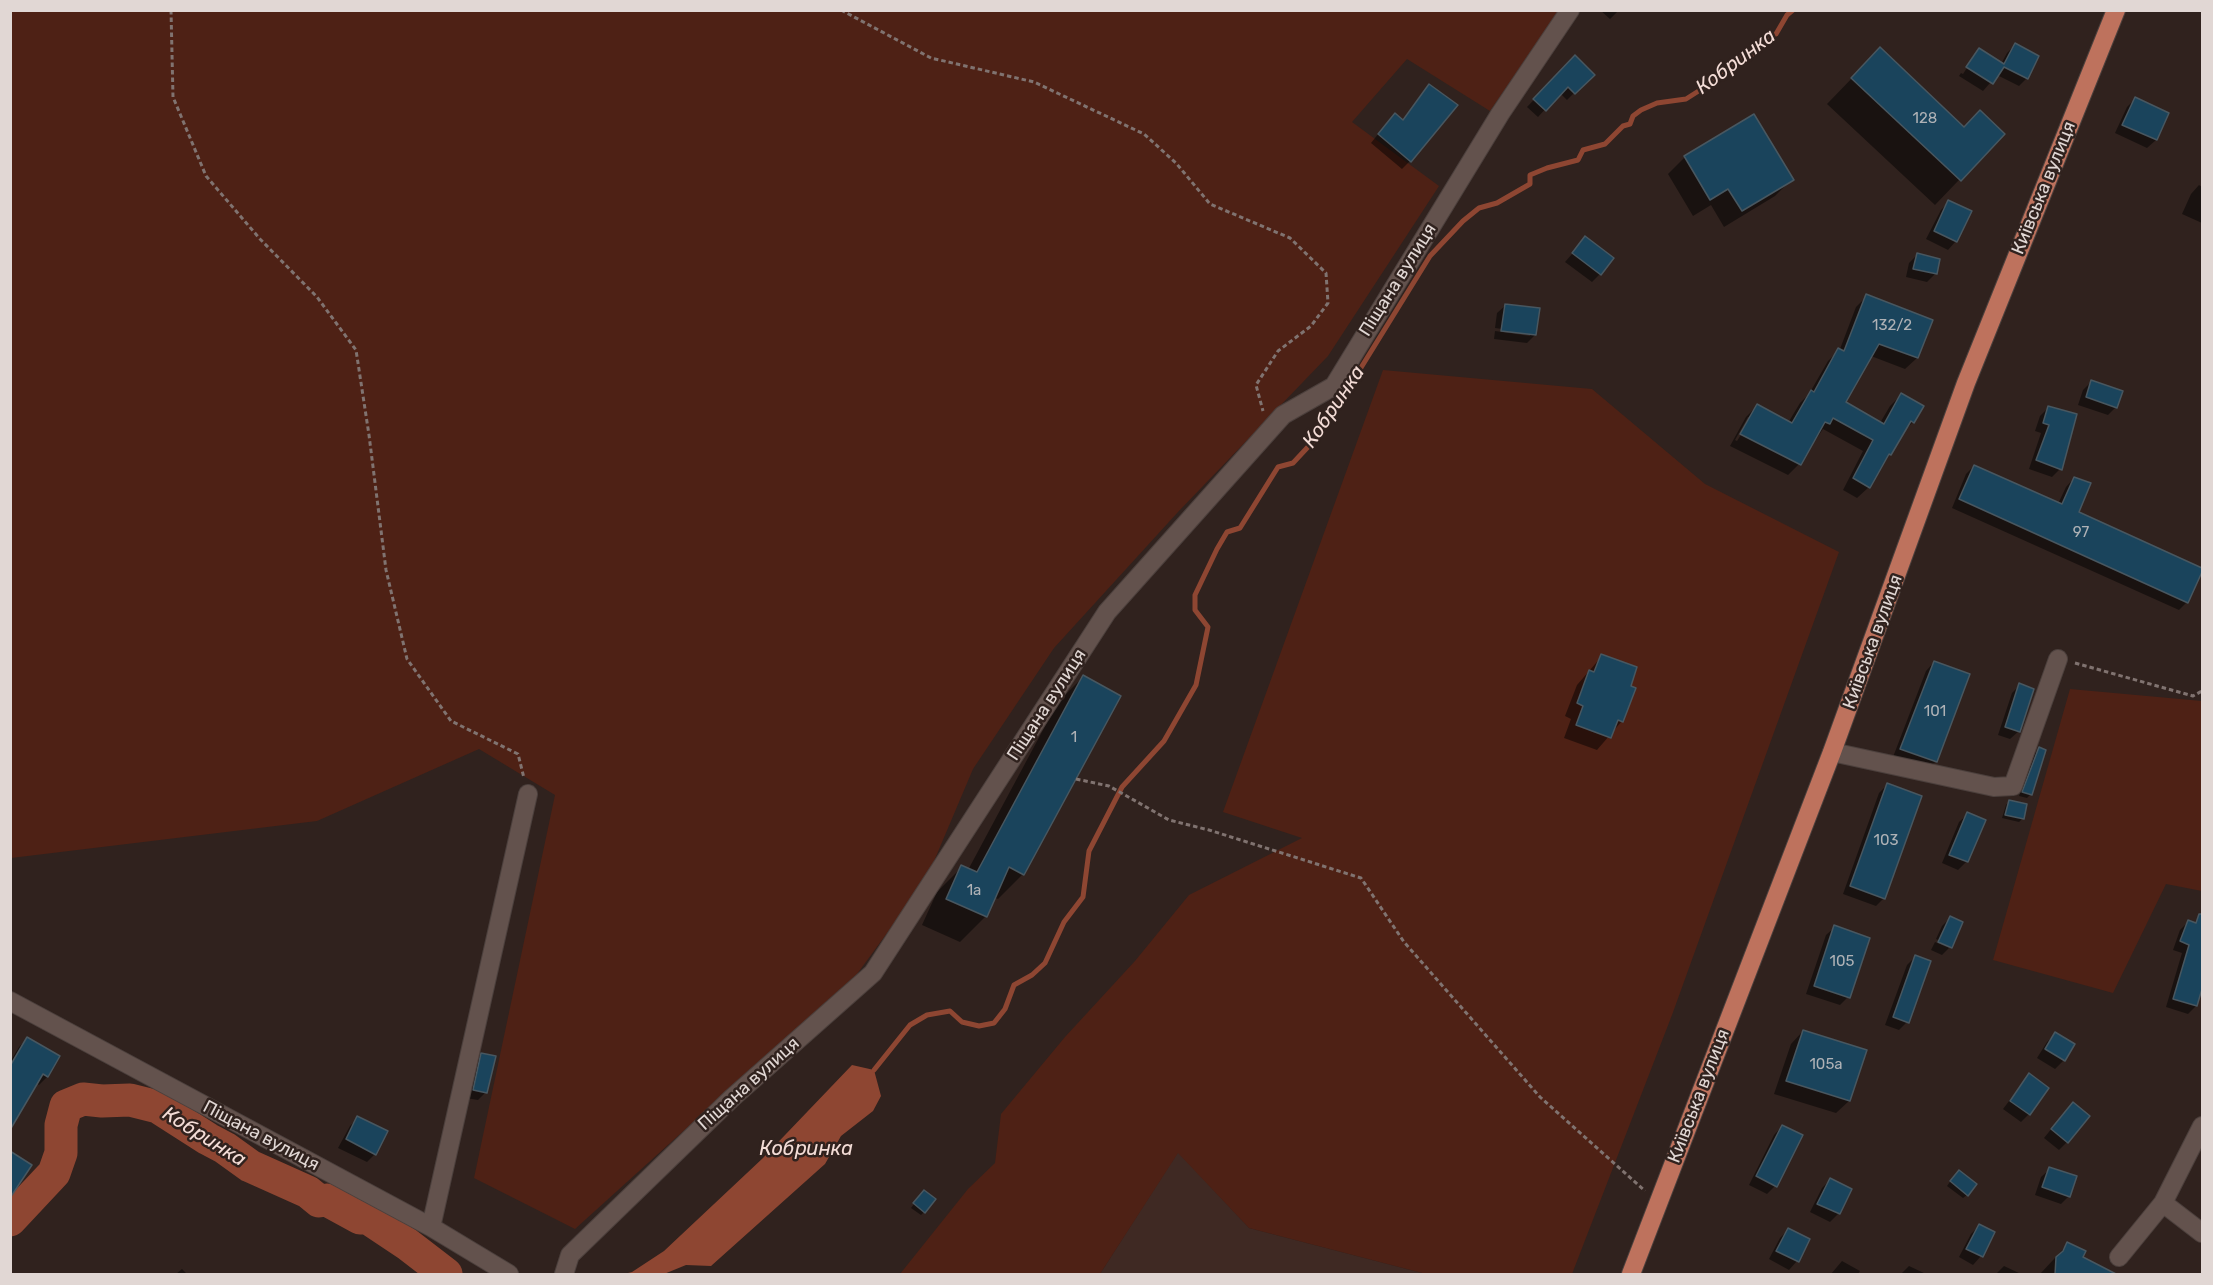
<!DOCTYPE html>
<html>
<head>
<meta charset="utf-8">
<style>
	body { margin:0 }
	#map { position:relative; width:2213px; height:1285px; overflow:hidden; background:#30221e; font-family:Rubik,sans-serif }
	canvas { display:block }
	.frame { position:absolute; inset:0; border:12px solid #e1d7d4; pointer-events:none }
</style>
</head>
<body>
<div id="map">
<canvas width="2213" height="1285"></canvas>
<div class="frame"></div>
</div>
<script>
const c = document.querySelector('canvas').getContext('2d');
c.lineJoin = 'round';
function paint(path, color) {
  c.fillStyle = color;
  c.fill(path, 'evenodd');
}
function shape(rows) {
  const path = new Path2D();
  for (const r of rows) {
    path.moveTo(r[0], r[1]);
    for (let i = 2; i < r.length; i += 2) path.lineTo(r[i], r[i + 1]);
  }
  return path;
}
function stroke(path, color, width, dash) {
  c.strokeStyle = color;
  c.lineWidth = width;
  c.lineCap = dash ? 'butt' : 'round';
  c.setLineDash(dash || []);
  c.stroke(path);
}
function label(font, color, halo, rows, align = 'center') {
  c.font = font + ' Rubik,sans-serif';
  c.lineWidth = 5;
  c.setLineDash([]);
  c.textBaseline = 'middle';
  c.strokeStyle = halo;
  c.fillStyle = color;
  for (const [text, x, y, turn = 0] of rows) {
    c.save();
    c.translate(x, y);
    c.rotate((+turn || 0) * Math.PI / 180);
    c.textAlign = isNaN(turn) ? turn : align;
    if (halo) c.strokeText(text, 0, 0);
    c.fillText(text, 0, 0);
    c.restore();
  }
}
const built = shape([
	[1178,1152,1249,1228,1426,1274,1100,1274]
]);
const green = shape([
	[10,11,1559,11,1490,111,1407,59,1352,122,1439,186,1328,356,1178,512,1054,648,973,769,926,880,857,974,575,1229,474,1178,555,795,479,749,317,821,11,858],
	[1383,370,1592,389,1705,484,1839,552,1672,1015,1572,1274,1426,1274,1249,1228,1178,1153,1100,1274,900,1274,968,1189,995,1163,1001,1114,1065,1037,1135,961,1189,895,1302,838,1223,812],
	[2070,689,2202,701,2202,891,2166,884,2113,993,1993,960]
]);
const water = shape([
	[852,1065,874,1070,881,1096,873,1111,841,1136,825,1164,711,1266,686,1265,664,1274,624,1274,632,1272,664,1251,763,1158]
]);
const shadow = shape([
	[1600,10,1619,10,1610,19],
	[2015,45,2027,78,2019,86,1997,75,1983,91,1959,76,1961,73,1963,74,1974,57,1972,57,1979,50,2001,64,2007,53],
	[1575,57,1592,75,1567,100,1560,93,1538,117,1527,107],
	[1855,75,1964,129,2003,134,1935,205,1827,104],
	[1429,86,1410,161,1402,169,1371,143,1387,123,1402,121],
	[2135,99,2167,113,2156,140,2147,148,2115,133,2127,107],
	[1753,116,1792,179,1775,196,1724,227,1711,205,1693,216,1668,174,1685,157],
	[2199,185,2202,187,2202,223,2182,214,2191,194],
	[1949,202,1956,241,1948,250,1926,239,1941,210],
	[1586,238,1600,274,1592,282,1565,262],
	[1917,255,1935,274,1927,282,1906,277,1909,263],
	[1867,296,1931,321,1917,358,1905,369,1871,356,1844,403,1880,423,1890,406,1901,395,1913,422,1902,433,1869,487,1857,498,1843,490,1863,451,1823,429,1799,464,1788,475,1730,446,1746,417,1757,406,1788,423,1800,403,1809,394,1828,361,1840,349,1856,307],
	[1748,417,1752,417,1737,441,1735,440],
	[1506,305,1535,335,1527,343,1494,339,1495,331,1530,336,1530,333,1495,328,1497,313],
	[2091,382,2116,407,2108,415,2078,405,2083,390],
	[2048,408,2060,469,2052,477,2029,469,2041,433,2035,431,2040,416],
	[1974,466,2058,504,2066,487,2074,478,2077,513,2202,569,2187,602,2179,610,1952,508,1966,474],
	[1602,656,1622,721,1597,750,1564,738,1571,719,1565,716,1577,685],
	[1934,662,1968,675,1935,762,1927,770,1893,757,1926,671],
	[1083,677,1023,874,998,899,994,897,986,916,960,942,922,925,937,892,962,867,968,870,1058,702],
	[2020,685,2019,731,2010,739,1998,735,2012,693],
	[2039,749,2031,794,2027,798,2019,796,2035,753],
	[1887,785,1884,898,1876,906,1843,894,1879,793],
	[2009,802,2022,819,2019,822,2002,818,2006,805],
	[1968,814,1967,861,1958,870,1942,863,1959,822],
	[1950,918,1950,947,1942,955,1931,950,1935,942,1949,948,1949,945,1936,939,1942,926],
	[2188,922,2202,927,2202,983,2196,1006,2188,1014,2166,1007,2182,953,2173,950,2180,930],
	[1835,927,1848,997,1840,1005,1806,994,1826,935],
	[1915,957,1907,1022,1899,1030,1885,1025,1907,965],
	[1803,1031,1865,1051,1849,1101,1836,1113,1774,1094,1791,1044],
	[2055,1034,2073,1045,2064,1060,2055,1069,2037,1058,2047,1042],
	[27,1039,58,1057,47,1077,39,1085,36,1083,10,1123,10,1062,19,1047],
	[482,1055,486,1092,478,1100,466,1098,474,1063],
	[2029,1075,2029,1114,2021,1122,2003,1109],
	[2065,1112,2067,1142,2059,1150,2044,1138],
	[358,1118,375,1154,367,1162,338,1148,350,1126],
	[1782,1126,1775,1186,1767,1194,1749,1185,1774,1135],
	[2050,1169,2069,1196,2061,1204,2035,1195,2041,1177],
	[1955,1175,1967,1195,1963,1198,1947,1186],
	[1830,1180,1850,1190,1838,1214,1830,1222,1810,1212,1822,1188],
	[921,1195,924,1212,921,1215,911,1208],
	[1979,1226,1993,1232,1981,1256,1973,1265,1959,1257,1971,1234],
	[1788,1230,1808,1240,1797,1261,1789,1270,1769,1259,1780,1238],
	[2068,1244,2081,1258,2092,1274,2040,1274],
	[1842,1261,1860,1271,1858,1274,1831,1274],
	[1909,1266,1926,1274,1901,1274],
	[2004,1266,2021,1274,1996,1274],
	[182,1269,187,1274,176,1274]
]);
const stream = shape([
	[874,1070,910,1025,927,1015,950,1011,962,1022,979,1026,994,1023,1005,1009,1014,985,1032,975,1045,963,1064,922,1083,897,1089,851,1122,787,1164,741,1196,685,1208,627,1195,610,1195,595,1217,549,1227,532,1240,528,1278,467,1293,463,1320,434,1430,256,1463,221,1479,208,1497,203,1530,184,1530,175,1547,168,1578,160,1583,150,1605,144,1623,126,1630,124,1633,116,1641,110,1657,103,1686,99,1708,85,1721,73,1733,68,1742,56,1749,57,1765,44,1766,38,1776,34,1787,15,1793,10]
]);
const river = shape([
	[10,1220,54,1173,61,1153,61,1125,66,1106,83,1099,102,1101,130,1100,158,1107,208,1139,225,1148,250,1166,308,1192,319,1201,327,1200,360,1218,368,1218,407,1244,446,1274]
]);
const building = shape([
	[2015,43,2039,56,2028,79,2004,67,1993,84,1966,67,1979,48,2004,64,2015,43],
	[1880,47,1964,127,1980,110,2005,134,1961,181,1851,78,1880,47],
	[1575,55,1595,75,1575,94,1568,87,1546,111,1533,99,1575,55],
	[1429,84,1458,105,1411,162,1378,134,1395,113,1403,120,1429,84],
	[2135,97,2169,113,2157,140,2122,125,2135,97],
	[1754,114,1794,180,1742,211,1728,189,1710,200,1684,156,1754,114],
	[1948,200,1972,211,1957,242,1934,231,1948,200],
	[1585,236,1614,258,1601,275,1572,253,1585,236],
	[1917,253,1940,259,1937,274,1913,269,1917,253],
	[1866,294,1933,320,1918,358,1879,344,1846,402,1884,424,1901,393,1924,406,1914,423,1911,421,1891,455,1889,454,1870,488,1853,478,1873,440,1833,418,1830,424,1825,422,1801,465,1740,434,1757,404,1792,423,1811,390,1814,392,1838,348,1844,351,1866,294],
	[1505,304,1540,308,1536,335,1501,331,1505,304],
	[2091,380,2123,391,2117,408,2086,397,2091,380],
	[2048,406,2077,414,2062,470,2036,460,2049,425,2043,423,2048,406],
	[1974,465,2062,504,2074,477,2091,483,2079,512,2202,568,2202,572,2188,603,1959,499,1974,465],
	[1601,654,1637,667,1631,686,1636,688,1623,722,1618,720,1611,738,1576,725,1583,706,1577,703,1589,670,1594,672,1601,654],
	[1934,661,1970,674,1937,762,1900,749,1934,661],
	[1083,675,1121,696,1024,875,1009,867,987,917,946,899,961,865,977,872,1083,675],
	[2019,683,2034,689,2020,732,2005,727,2019,683],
	[2039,747,2046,750,2032,795,2022,792,2039,747],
	[1887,783,1922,796,1885,899,1850,886,1887,783],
	[2009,800,2027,804,2024,819,2005,815,2009,800],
	[1967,812,1986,820,1968,862,1949,855,1967,812],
	[2199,914,2202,914,2202,989,2197,1006,2173,999,2189,945,2180,941,2188,920,2196,923,2199,914],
	[1950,916,1963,922,1952,948,1938,942,1950,916],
	[1834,925,1870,938,1850,998,1814,986,1834,925],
	[1915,955,1931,961,1909,1023,1893,1017,1915,955],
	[1803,1030,1867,1050,1850,1101,1786,1081,1803,1030],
	[2055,1032,2075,1044,2065,1061,2045,1049,2055,1032],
	[27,1037,60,1056,48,1077,43,1074,10,1130,10,1066,27,1037],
	[481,1053,496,1056,487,1093,473,1090,481,1053],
	[2029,1073,2049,1088,2030,1115,2010,1101,2029,1073],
	[2073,1102,2090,1116,2068,1143,2051,1129,2073,1102],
	[357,1116,388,1131,376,1155,346,1139,357,1116],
	[1782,1125,1803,1135,1777,1187,1756,1176,1782,1125],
	[10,1151,32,1165,10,1198,10,1151],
	[2049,1167,2077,1176,2070,1197,2042,1187,2049,1167],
	[1959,1170,1977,1184,1968,1196,1950,1181,1959,1170],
	[1830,1178,1852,1189,1840,1214,1817,1204,1830,1178],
	[924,1190,936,1199,925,1213,913,1203,924,1190],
	[1979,1224,1995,1232,1983,1257,1966,1249,1979,1224],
	[1788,1228,1810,1239,1799,1262,1776,1251,1788,1228],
	[2067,1242,2086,1251,2083,1257,2118,1275,2055,1275,2056,1257,2063,1251,2067,1242]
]);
const path = shape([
	[171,10,173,97,206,176,260,239,317,297,356,350,369,435,386,570,407,659,451,721,518,754,524,778],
	[841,10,931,58,1034,82,1144,134,1176,163,1210,204,1290,238,1326,273,1328,303,1311,326,1278,351,1256,385,1263,411],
	[2075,663,2193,696,2202,691],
	[1076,779,1109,786,1169,820,1209,830,1361,878,1404,942,1540,1097,1645,1191]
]);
const minor = shape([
	[1832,752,1994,787,2013,786,2058,659],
	[10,1001,431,1227,509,1274],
	[2202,1126,2163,1203,2202,1233],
	[431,1227,528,794],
	[2119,1257,2163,1203],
	[564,1274,570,1255,732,1098,873,973,1107,612,1283,415,1334,386,1500,114,1570,10]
]);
const major = shape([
	[1631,1274,1832,752,1966,383,2116,10]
]);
const numberNames = [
	["128",1925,119],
	["132/2",1892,326],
	["97",2081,533],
	["101",1935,712],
	["1",1074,738],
	["103",1886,841],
	["1а",974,891],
	["105",1842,962],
	["105а",1826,1065]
];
const streetNames = [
	["Київська вулиця",2044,188,-68],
	["Піщана вулиця",1398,280,-58],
	["Київська вулиця",1873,642,-70],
	["Піщана вулиця",1047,705,-57],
	["Піщана вулиця",749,1084,-42],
	["Київська вулиця",1699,1096,-69],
	["Піщана вулиця",261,1136,28]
];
const waterNames = [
	["Кобринка",1736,62,-37],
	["Кобринка",1334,407,-56],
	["Кобринка",204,1137,32],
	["Кобринка",806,1149]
];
paint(built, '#3f2923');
paint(green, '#4e2115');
paint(water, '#8e4632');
paint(shadow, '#0007');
stroke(stream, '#8e4632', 5);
stroke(river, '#8e4632', 33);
paint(building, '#1a445c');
stroke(building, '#485760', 1.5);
stroke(minor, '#4c403d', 20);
stroke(major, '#4c403d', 20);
stroke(path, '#807370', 3, [4.5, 3]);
stroke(minor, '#63524d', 18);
stroke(major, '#be725d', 18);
label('15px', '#afb2b6', null, numberNames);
label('18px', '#e1d7d4', '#30221e', streetNames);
label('italic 20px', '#f3dcd6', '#30221e', waterNames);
</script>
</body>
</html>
